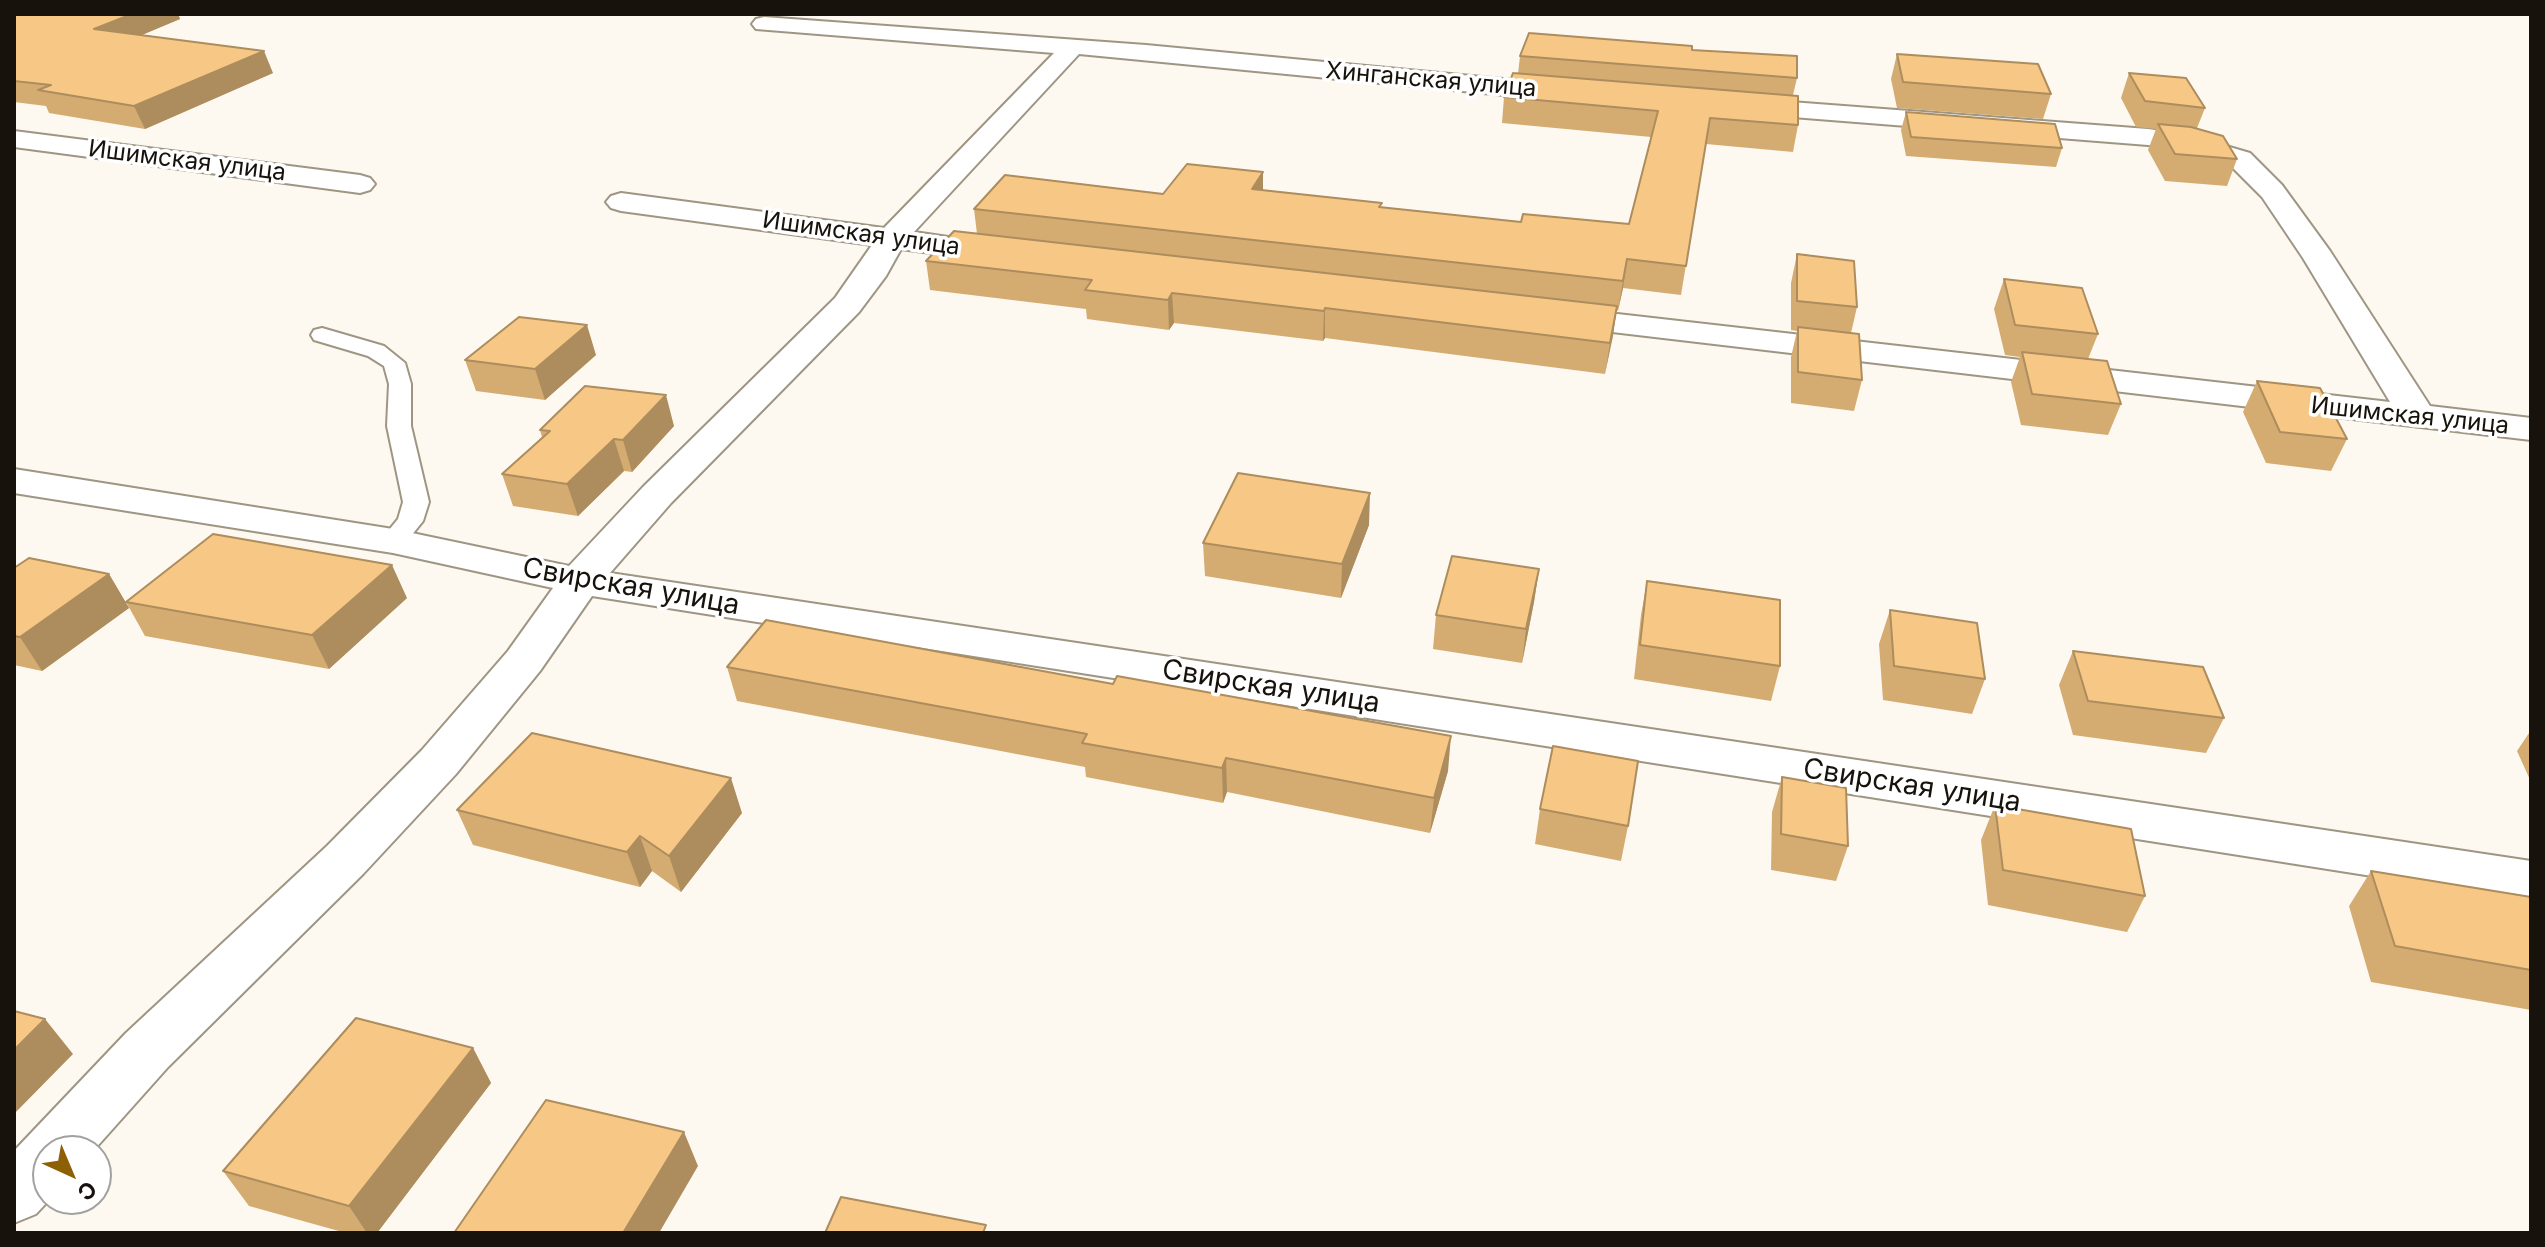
<!DOCTYPE html>
<html>
<head>
<meta charset="utf-8">
<style>
	body { margin:0 }
	#map { position:relative; width:2545px; height:1247px; overflow:hidden; background:#fdf9f1; font-family:Inter,sans-serif }
	canvas { display:block }
	.frame { position:absolute; inset:0; border:16px solid #17130c; pointer-events:none }
	.north { position:absolute; left:32px; top:1135px; width:80px; height:80px; box-sizing:border-box; background:#fff; border:2px solid #a2a19e; border-radius:50%; rotate:136deg; font-size:22px; font-weight:700; line-height:32px; text-align:center; color:#17130c }
	.north::after { content:''; display:block; margin:auto; width:28px; height:36px; background:#8d6006; clip-path:polygon(50% 0,100% 100%,50% 72%,0 100%) }
</style>
</head>
<body>
<div id="map">
<canvas width="2545" height="1247"></canvas>
<div class="frame"></div>
<div class="north">С</div>
</div>
<script>
const c = document.querySelector('canvas').getContext('2d');
c.lineJoin = 'round';
function shape(rows) {
  const path = new Path2D();
  for (const r of rows) {
    path.moveTo(r[0], r[1]);
    for (let i = 2; i < r.length; i += 2) path.lineTo(r[i], r[i + 1]);
  }
  return path;
}
function stroke(path, color, width, dash) {
  c.strokeStyle = color;
  c.lineWidth = width;
  c.lineCap = dash ? 'butt' : 'round';
  c.setLineDash(dash || []);
  c.stroke(path);
}
function paint(path, color) {
  c.fillStyle = color;
  c.fill(path, 'evenodd');
}
function label(font, color, halo, rows, align = 'center') {
  c.font = font + ' Inter,sans-serif';
  c.lineWidth = 7;
  c.setLineDash([]);
  c.textBaseline = 'middle';
  c.strokeStyle = halo;
  c.fillStyle = color;
  for (const [text, x, y, turn = 0] of rows) {
    c.save();
    c.translate(x, y);
    c.rotate((+turn || 0) * Math.PI / 180);
    c.textAlign = isNaN(turn) ? turn : align;
    if (halo) c.strokeText(text, 0, 0);
    c.fillText(text, 0, 0);
    c.restore();
  }
}
const service = shape([
	[322,328,384,346,405,363,411,384,411,426,429,502,423,521,402,547,393,549,380,541,398,519,403,502,387,426,389,384,384,366,368,356,314,340,311,335,314,330,322,328]
]);
const minor = shape([
	[764,17,1146,45,1566,85,1579,93,1566,101,1079,54,914,232,1010,246,1015,253,1010,260,999,262,901,249,886,276,859,312,671,503,610,573,2531,861,2531,901,592,596,540,671,456,774,363,874,168,1067,93,1151,48,1151,50,1199,36,1214,14,1223,14,1151,126,1033,327,846,422,750,508,651,553,588,393,553,14,493,14,469,393,529,569,566,643,487,835,298,872,245,621,211,611,208,606,202,611,196,621,193,884,228,1054,53,756,29,752,24,756,19,764,17],
	[1738,98,2148,129,2185,134,2250,153,2282,185,2330,251,2430,406,2531,418,2531,440,1544,324,1539,317,1544,310,1556,307,2390,402,2303,258,2262,197,2230,165,2181,150,2148,145,1729,112,1725,106,1729,100,1738,98],
	[14,131,360,175,370,178,375,184,370,190,360,193,14,147,14,131]
]);
const wall = shape([
	[14,14,178,14,180,19,141,35,273,73,145,129,49,113,46,106,14,102],
	[1692,50,1797,78,1793,95,1798,125,1793,152,1706,144,1681,295,1623,288,1618,311,1617,310,1605,374,1325,338,1323,341,1174,323,1169,330,1087,319,1086,309,930,290,926,261,977,234,974,209,1163,194,1263,190,1381,207,1521,222,1629,224,1651,137,1502,123,1504,97,1518,74,1520,56],
	[1897,54,2051,94,2043,119,1897,108,1891,79],
	[2129,73,2205,108,2197,128,2237,159,2227,186,2165,181,2148,150,2156,129,2136,127,2121,98],
	[1906,112,2062,148,2056,167,1906,156,1901,130],
	[1797,254,1857,307,1851,333,1862,380,1854,411,1791,403,1791,357,1797,331,1791,330,1791,283],
	[2004,279,2098,334,2088,359,2121,404,2108,435,2021,425,2011,382,2020,357,2005,355,1994,309],
	[596,355,545,400,476,391,465,360],
	[2257,381,2347,439,2331,471,2266,463,2243,412],
	[674,426,632,472,624,471,578,516,513,506,502,474,542,437,540,430],
	[1369,525,1341,598,1205,576,1203,543],
	[14,568,109,574,129,608,42,671,14,665],
	[1539,569,1534,602,1522,663,1433,649,1436,615],
	[1647,581,1780,666,1771,701,1634,679,1641,615],
	[407,598,329,669,145,636,126,602],
	[1890,610,1985,679,1972,714,1883,700,1879,644],
	[2073,651,2224,718,2206,753,2073,735,2059,685],
	[727,667,1448,771,1430,833,1227,792,1223,803,1086,777,1085,767,737,701],
	[2531,730,2531,782,2517,751],
	[1782,777,1848,846,1836,881,1771,870,1772,812],
	[1995,805,2145,896,2127,932,1988,905,1981,840],
	[1540,809,1628,826,1621,861,1535,844],
	[457,810,742,813,681,892,652,871,640,887,473,845],
	[2371,871,2531,897,2531,1010,2371,982,2349,906],
	[473,1048,491,1083,377,1233,346,1233,249,1206,223,1171]
]);
const shadedWall = shape([
	[132,14,178,14,180,19,104,51,94,29],
	[264,51,273,73,145,129,134,106],
	[1263,172,1263,199,1252,189],
	[1627,259,1623,288,1618,311,1623,281],
	[1172,293,1174,323,1169,330,1168,300],
	[1617,306,1613,336,1605,374,1610,343],
	[1325,308,1325,338,1323,341,1324,311],
	[587,325,596,355,545,400,535,369],
	[666,395,674,426,632,472,623,440],
	[614,439,624,471,578,516,567,484],
	[1370,493,1369,525,1341,598,1342,564],
	[392,565,407,598,329,669,312,635],
	[1539,569,1534,602,1522,663,1526,629],
	[109,574,129,608,42,671,20,637],
	[1451,736,1448,771,1430,833,1434,798],
	[1226,758,1227,792,1223,803,1222,768],
	[731,778,742,813,681,892,669,856],
	[640,836,652,871,640,887,627,852],
	[45,1019,73,1054,14,1114,14,1050],
	[473,1048,491,1083,377,1233,367,1233,349,1206],
	[684,1132,698,1166,659,1233,623,1233]
]);
const building = shape([
	[14,14,132,14,94,29,264,51,134,106,38,90,51,85,14,81,14,14],
	[1529,33,1692,46,1692,50,1797,56,1797,78,1520,56,1529,33],
	[1897,54,2038,64,2051,94,1903,82,1897,54],
	[1513,73,1798,96,1798,125,1710,118,1686,266,1627,259,1623,281,974,209,1005,175,1163,194,1187,164,1263,172,1252,189,1382,203,1379,207,1521,222,1523,214,1629,224,1658,111,1504,97,1513,73],
	[2129,73,2186,78,2205,108,2145,101,2129,73],
	[1906,112,2055,124,2062,148,1911,137,1906,112],
	[2158,124,2191,127,2223,136,2237,159,2175,154,2158,124],
	[954,231,1617,306,1610,343,1325,308,1324,311,1172,293,1168,300,1085,290,1092,280,926,261,954,231],
	[1797,254,1854,261,1857,307,1797,301,1797,254],
	[2004,279,2082,288,2098,334,2015,325,2004,279],
	[519,317,587,325,535,369,465,360,519,317],
	[1798,327,1859,334,1862,380,1798,372,1798,327],
	[2022,352,2107,361,2121,404,2032,394,2022,352],
	[2257,381,2320,388,2347,439,2280,432,2257,381],
	[585,386,666,395,623,440,614,439,567,484,502,474,550,431,540,430,585,386],
	[1238,473,1370,493,1342,564,1203,543,1238,473],
	[213,534,392,565,312,635,126,602,213,534],
	[1452,556,1539,569,1526,629,1436,615,1452,556],
	[29,558,109,574,20,637,14,636,14,568,29,558],
	[1647,581,1780,600,1780,666,1640,645,1647,581],
	[1890,610,1977,623,1985,679,1894,666,1890,610],
	[766,620,1113,684,1117,676,1451,736,1434,798,1226,758,1222,768,1082,743,1087,734,727,667,766,620],
	[2073,651,2203,667,2224,718,2088,701,2073,651],
	[532,733,731,778,669,856,640,836,627,852,457,810,532,733],
	[1553,746,1638,761,1628,826,1540,809,1553,746],
	[1782,777,1846,788,1848,846,1781,834,1782,777],
	[1995,805,2131,829,2145,896,2003,870,1995,805],
	[2371,871,2531,897,2531,970,2395,946,2371,871],
	[14,1011,45,1019,14,1050,14,1011],
	[356,1018,473,1048,349,1206,223,1171,356,1018],
	[546,1100,684,1132,623,1233,454,1233,546,1100],
	[841,1197,986,1225,983,1233,825,1233,841,1197]
]);
const farStreetnames = [
	["Хинганская улица",1431,80,5],
	["Ишимская улица",187,161,7],
	["Ишимская улица",861,234,8],
	["Ишимская улица",2410,416,6]
];
const streetNames = [
	["Свирская улица",631,587,10],
	["Свирская улица",1271,687,9],
	["Свирская улица",1912,786,9]
];
stroke(service, '#9f9583', 4);
stroke(minor, '#9f9583', 4);
paint(service, '#fff');
paint(minor, '#fff');
paint(wall, '#d4ac72');
paint(shadedWall, '#ad8c5d');
paint(building, '#f7c885');
stroke(building, '#ad8c5d', 2);
label('24px', '#17130c', '#fff', farStreetnames);
label('28px', '#17130c', '#fff', streetNames);
</script>
</body>
</html>
